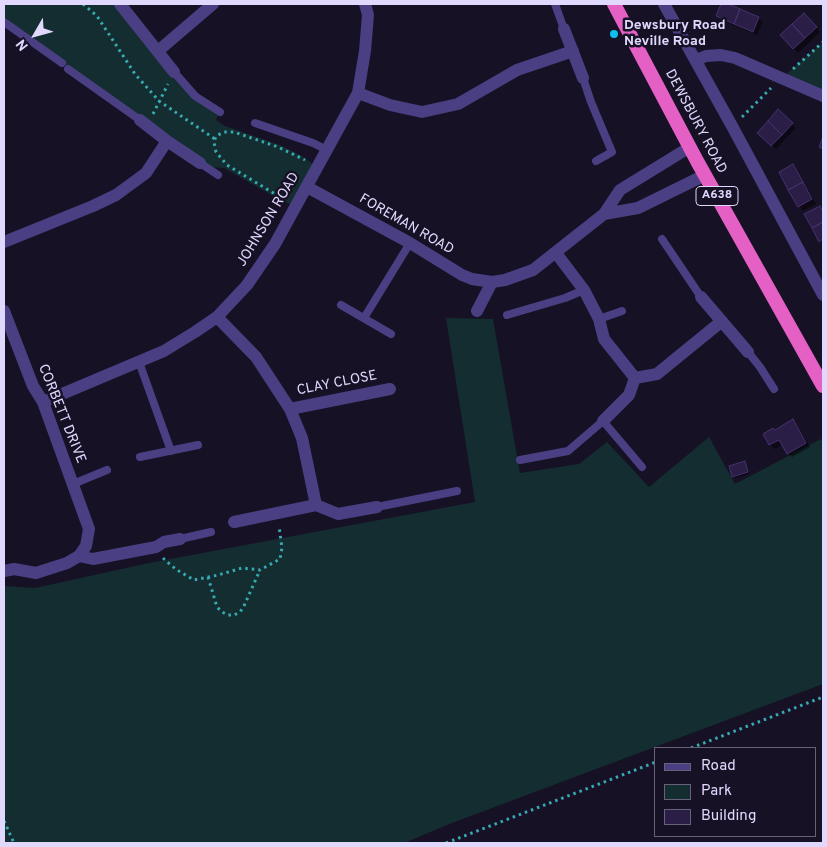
<!DOCTYPE html>
<html>
<head>
<meta charset="utf-8">
<style>
	body { margin:0 }
	#map { position:relative; width:827px; height:847px; overflow:hidden; background:#171126; font-family:Overpass,sans-serif }
	canvas { display:block }
	.frame { position:absolute; inset:0; border:5px solid #e1d8fd; pointer-events:none }
	.legend { position:absolute; left:654px; top:747px; width:162px; height:90px; box-sizing:border-box; background:#171126; border:1px solid #68617c; margin:0; padding:6px 9px; list-style:none; font-size:15px; color:#e1d8fd }
	.legend li { display:flex; align-items:center; gap:10px; height:25px }
	.legend b { width:25px; border:1px solid #68617c }
	.north { position:absolute; left:10px; top:10px; width:50px; height:50px; -webkit-text-stroke:4px #171126; paint-order:stroke; rotate:232deg; font-size:14px; font-weight:700; line-height:20px; text-align:center; color:#e1d8fd }
	.north::after { content:''; display:block; margin:auto; width:18px; height:22px; background:#e1d8fd; clip-path:polygon(50% 0,100% 100%,50% 72%,0 100%) }
</style>
</head>
<body>
<div id="map">
<canvas width="827" height="847"></canvas>
<div class="frame"></div>
<ul class="legend">
<li><b style="height:6px;background:#4a3f82"></b>Road</li>
<li><b style="height:14px;background:#142d30"></b>Park</li>
<li><b style="height:14px;background:#2b1e46"></b>Building</li>
</ul>
<div class="north">N</div>
</div>
<script>
const c = document.querySelector('canvas').getContext('2d');
c.lineJoin = 'round';
function paint(path, color) {
  c.fillStyle = color;
  c.fill(path, 'evenodd');
}
function shape(rows) {
  const path = new Path2D();
  for (const r of rows) {
    path.moveTo(r[0], r[1]);
    for (let i = 2; i < r.length; i += 2) path.lineTo(r[i], r[i + 1]);
  }
  return path;
}
function stroke(path, color, width, dash) {
  c.strokeStyle = color;
  c.lineWidth = width;
  c.lineCap = dash ? 'butt' : 'round';
  c.setLineDash(dash || []);
  c.stroke(path);
}
function label(font, color, halo, rows, align = 'center') {
  c.font = font + ' Overpass,sans-serif';
  c.lineWidth = 5;
  c.setLineDash([]);
  c.textBaseline = 'middle';
  c.strokeStyle = halo;
  c.fillStyle = color;
  for (const [text, x, y, turn = 0] of rows) {
    c.save();
    c.translate(x, y);
    c.rotate((+turn || 0) * Math.PI / 180);
    c.textAlign = isNaN(turn) ? turn : align;
    if (halo) c.strokeText(text, 0, 0);
    c.fillText(text, 0, 0);
    c.restore();
  }
}
const green = shape([
	[4,4,120,4,195,96,220,112,216,120,225,126,280,145,302,156,318,168,296,207,277,198,224,168,207,167,4,22],
	[823,42,823,96,782,78],
	[446,318,493,319,520,473,579,464,607,442,649,487,709,437,735,484,821,439,823,443,823,684,452,823,404,843,6,843,4,839,4,586,35,588,149,563,475,502]
]);
const shadow = shape([
	[722,4,725,4,758,18,763,22,757,35,721,20,717,15],
	[804,15,820,32,798,53,782,35],
	[778,111,796,128,776,149,758,133],
	[793,166,797,170,816,204,803,211,799,206],
	[820,207,823,211,823,244,820,241],
	[793,421,797,425,810,447,792,457,788,453,783,444,775,449,770,445,765,434,775,431],
	[744,462,746,464,749,474,735,478,733,476]
]);
const building = shape([
	[721,4,729,4,740,9,734,24,716,16,721,4],
	[740,9,759,17,753,32,734,24,740,9],
	[804,13,817,27,805,38,792,24,804,13],
	[792,24,805,38,793,49,780,35,792,24],
	[778,109,793,123,782,135,768,121,778,109],
	[768,121,782,135,771,146,757,133,768,121],
	[823,137,823,149,819,147,823,137],
	[793,164,803,182,788,190,779,172,793,164],
	[803,182,812,199,798,207,788,190,803,182],
	[820,206,823,212,823,222,812,228,804,214,820,206],
	[823,222,823,239,819,242,812,228,823,222],
	[793,419,806,443,787,454,779,440,769,445,763,434,773,428,775,430,793,419],
	[745,461,748,472,732,477,729,466,745,461]
]);
const path = shape([
	[83,4,97,16,135,74,159,101,215,139],
	[793,69,823,42],
	[153,114,168,84],
	[742,117,771,88],
	[285,200,227,165,216,152,214,142,216,136,224,132,234,132,278,147,305,160],
	[163,558,166,561,177,570,194,580,218,575,242,568,260,570,280,559,282,548,279,526],
	[208,577,217,607,222,612,228,615,234,615,240,612,244,606,260,570],
	[691,748,823,697],
	[4,821,14,843],
	[446,843,656,762]
]);
const service = shape([
	[555,4,564,29],
	[4,22,62,63],
	[68,69,140,120],
	[174,72,195,96,220,112],
	[583,78,591,102,612,152,596,161],
	[255,123,313,143,327,150],
	[200,163,218,175],
	[662,239,701,297],
	[341,305,391,334],
	[507,315,565,298,584,290],
	[364,318,410,243],
	[599,319,622,311],
	[748,352,760,367,774,389],
	[139,362,171,451],
	[140,457,198,445],
	[520,460,568,451,603,421,642,467],
	[73,484,107,470],
	[377,507,457,491],
	[180,539,211,532]
]);
const minor = shape([
	[120,4,174,72],
	[664,4,732,126,823,295],
	[564,29,583,78],
	[158,51,213,4],
	[696,60,706,56,721,55,735,58,823,96],
	[358,93,390,105,422,112,458,104,517,70,573,51],
	[140,120,167,141,200,163],
	[307,187,410,243,462,275,472,279,492,282,505,280,533,270,604,214,620,190,690,147],
	[604,214,638,208,705,175],
	[4,242,93,206,116,195,146,173,167,141],
	[556,253,584,290,599,319,604,339,635,378],
	[701,297,748,352],
	[4,311,33,386,43,402,89,529,86,546,79,556,67,563,36,573,14,569,4,571],
	[477,311,492,282],
	[217,317,256,357,290,409,302,438,316,505],
	[43,402,164,351,195,332,217,317,247,285,275,244,358,93,365,51,368,15,365,4],
	[290,409,390,389],
	[603,421,629,395,635,378,657,374,722,321],
	[234,522,316,505,338,514,377,507],
	[79,556,93,559,156,547,164,542,180,539]
]);
const trunk = shape([
	[614,4,697,161,823,386]
]);
const markers = [
	[614,34,5,"#0fbef1"]
];
const shields = [
	[717,196,42]
];
const shieldNames = [
	["A638",717,196]
];
const poiNames = [
	["Dewsbury Road",624,26],
	["Neville Road",624,42]
];
const streetNames = [
	["DEWSBURY ROAD",695,122,62],
	["JOHNSON ROAD",269,220,-59],
	["FOREMAN ROAD",406,225,30],
	["CLAY CLOSE",337,384,-11],
	["CORBETT DRIVE",61,414,68]
];
paint(green, '#142d30');
paint(shadow, '#0007');
paint(building, '#2b1e46');
stroke(building, '#463170', 1);
stroke(path, '#37aab2', 3, [2.5, 4]);
stroke(service, '#4a3f82', 8);
stroke(minor, '#4a3f82', 12);
stroke(trunk, '#e460c4', 14);
for (const [x, y, r, color] of markers) {
  const dot = new Path2D();
  dot.arc(x, y, r, 0, 2 * Math.PI);
  c.fillStyle = color;
  c.fill(dot);
  stroke(dot, '#171126', 2);
}
for (const [x, y, w] of shields) {
  const box = new Path2D();
  box.roundRect(x - w / 2, y - 9.5, w, 19, 4);
  c.fillStyle = '#171126';
  c.fill(box);
  stroke(box, '#e1d8fd', 1);
}
label('bold 12px', '#e1d8fd', null, shieldNames);
label('bold 14px', '#e1d8fd', '#171126', poiNames, 'left');
label('14px', '#e1d8fd', '#171126', streetNames);
</script>
</body>
</html>
